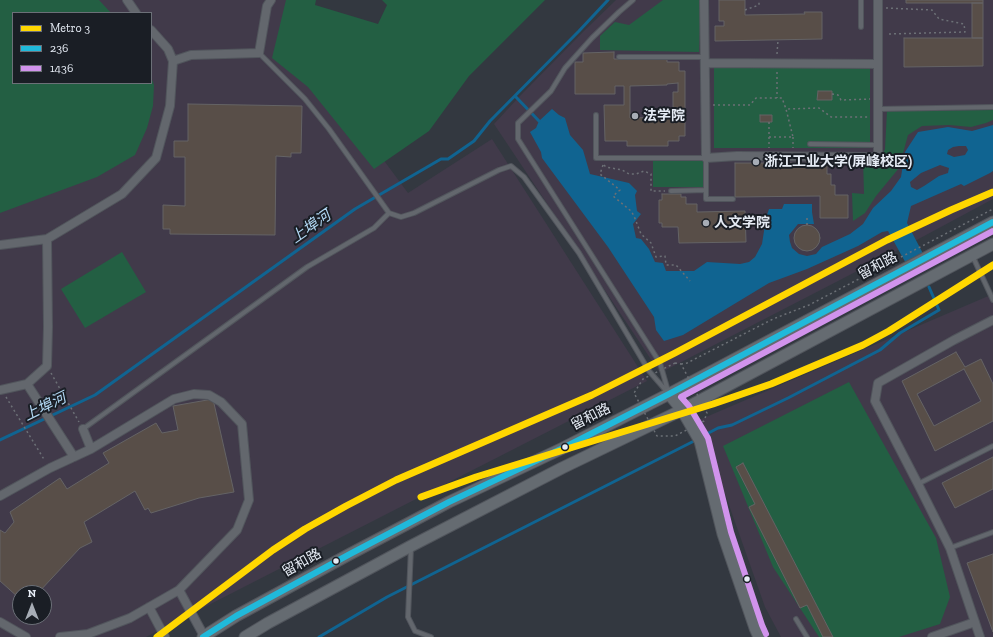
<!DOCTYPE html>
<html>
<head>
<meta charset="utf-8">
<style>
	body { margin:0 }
	#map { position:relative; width:993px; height:637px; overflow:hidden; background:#333840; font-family:"Zilla Slab",serif }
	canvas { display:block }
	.legend { position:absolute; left:12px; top:12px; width:140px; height:72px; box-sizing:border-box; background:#1a1e25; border:1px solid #6c7078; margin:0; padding:5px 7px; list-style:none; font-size:12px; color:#e6ecf5 }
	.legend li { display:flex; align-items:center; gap:8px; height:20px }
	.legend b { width:20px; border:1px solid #6c7078 }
	.north { position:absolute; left:12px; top:585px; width:40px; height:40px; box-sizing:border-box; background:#1a1e25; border:1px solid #6c7078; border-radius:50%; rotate:0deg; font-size:11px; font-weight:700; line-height:16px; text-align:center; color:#e6ecf5 }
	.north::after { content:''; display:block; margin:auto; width:14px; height:18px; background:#a7adb6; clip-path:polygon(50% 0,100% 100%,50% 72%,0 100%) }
</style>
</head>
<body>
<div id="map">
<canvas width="993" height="637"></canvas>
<ul class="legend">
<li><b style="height:5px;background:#ffd700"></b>Metro 3</li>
<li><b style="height:5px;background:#20b9da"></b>236</li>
<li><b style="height:5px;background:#d193ec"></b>1436</li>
</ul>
<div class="north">N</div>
</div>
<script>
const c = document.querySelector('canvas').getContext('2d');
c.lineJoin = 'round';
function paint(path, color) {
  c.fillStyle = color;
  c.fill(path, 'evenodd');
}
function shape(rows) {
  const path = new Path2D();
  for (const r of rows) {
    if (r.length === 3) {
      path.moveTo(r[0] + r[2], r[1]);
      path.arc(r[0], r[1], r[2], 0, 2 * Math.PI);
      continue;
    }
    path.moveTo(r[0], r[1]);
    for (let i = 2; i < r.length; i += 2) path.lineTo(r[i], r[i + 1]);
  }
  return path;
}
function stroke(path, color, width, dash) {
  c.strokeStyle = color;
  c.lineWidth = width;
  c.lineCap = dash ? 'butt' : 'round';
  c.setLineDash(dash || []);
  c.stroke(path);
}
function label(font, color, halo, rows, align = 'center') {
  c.font = font + ' "Zilla Slab","Noto Sans SC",serif';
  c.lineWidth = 4;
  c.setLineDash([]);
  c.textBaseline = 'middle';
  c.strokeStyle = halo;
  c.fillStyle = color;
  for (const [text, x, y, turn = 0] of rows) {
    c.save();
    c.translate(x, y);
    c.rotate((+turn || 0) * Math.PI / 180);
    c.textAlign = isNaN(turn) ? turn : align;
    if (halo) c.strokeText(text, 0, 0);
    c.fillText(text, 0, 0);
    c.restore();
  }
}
const education = shape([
	[0,0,312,0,300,47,408,193,492,139,647,381,146,637,0,637],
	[13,13,151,13,151,83,13,83],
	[20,593,44,593,44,617,20,617],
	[616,0,993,0,993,199,898,250,660,373,494,124,519,97,584,31],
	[993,294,993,637,781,637,765,607,699,420]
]);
const green = shape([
	[0,0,99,0,111,13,13,13,13,83,151,83,151,77,154,85,153,106,147,128,135,155,97,177,0,213],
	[286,0,316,0,315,5,378,24,387,5,382,0,545,0,469,76,429,131,374,169,308,87,272,58],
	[663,0,701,0,699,52,600,50,600,36,615,22,629,25],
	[714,66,870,66,870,148,714,148],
	[993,110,993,120,986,123,971,127,949,125,922,126,908,135,899,168,876,196,865,213,853,221,852,193,864,194,863,159,880,159,885,149,887,111],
	[703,160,703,187,653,187,653,161],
	[122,252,146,292,85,328,61,289],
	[849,382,936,538,950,597,940,624,899,637,819,637,773,567,723,446]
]);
const water = shape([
	[552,109,559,115,565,118,570,135,583,150,590,174,629,183,637,191,635,195,637,211,641,214,633,224,636,238,641,239,649,249,655,262,663,263,666,271,694,271,707,262,740,264,749,262,755,257,762,244,766,218,769,209,782,209,784,204,812,204,812,212,814,224,798,224,789,235,790,242,792,248,799,254,807,256,816,254,822,247,850,234,863,224,873,208,891,191,901,177,905,152,918,132,948,127,972,131,993,125,993,171,990,173,964,186,961,184,911,206,907,223,930,267,913,276,888,231,882,232,858,246,807,269,769,283,683,335,664,341,656,330,654,317,608,247,542,158,541,152,530,132,536,128,539,121],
	[959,146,966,146,968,150,965,155,954,157,947,154,948,150,953,147],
	[940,165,949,168,948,173,939,176,924,186,917,190,911,187,910,182,921,173]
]);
const stream = shape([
	[515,96,539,121],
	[701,437,718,428,732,425,788,398,880,350,900,333,939,310,929,287],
	[0,440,95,395,355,209,441,159,448,159,474,141,490,121,579,31,608,0],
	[319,637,387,597,696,440]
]);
const building = shape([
	[719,0,745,0,745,15,805,14,804,12,822,12,822,39,715,41,715,26,724,26,724,21,719,21,719,0],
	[906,0,983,0,983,3,906,3,906,0],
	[972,3,983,3,983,38,972,38,972,3],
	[904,38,983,38,983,66,904,67,904,38],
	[614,52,614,59,667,59,667,62,679,62,679,71,685,71,685,136,679,136,679,141,668,141,668,146,627,146,627,141,605,141,604,105,624,105,624,86,615,86,615,94,575,94,575,62,583,62,583,53,614,52],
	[678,83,678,92,673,92,673,117,630,118,630,86,667,85,667,84,678,83],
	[818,91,832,91,832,100,817,100,818,91],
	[188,104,302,106,301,153,291,153,291,157,276,156,275,235,170,234,170,229,163,229,163,205,185,206,185,157,174,157,174,141,188,141,188,104],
	[760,115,772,115,772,122,760,122,760,115],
	[735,163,827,163,827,174,831,174,831,185,835,185,835,195,848,195,848,218,820,218,820,196,735,197,735,163],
	[662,194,681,194,681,197,686,197,686,204,697,204,697,212,745,211,746,242,679,243,678,227,662,227,662,223,659,223,659,200,662,200,662,194],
	[807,238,13],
	[956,352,965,367,981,359,993,384,993,421,935,451,902,381,956,352],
	[964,369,981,401,934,426,917,394,964,369],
	[213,399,234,492,199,498,151,513,148,508,145,510,135,491,84,522,92,542,80,548,38,593,33,593,25,588,22,593,20,593,20,596,19,598,0,581,0,530,5,533,14,522,10,512,60,478,67,489,109,463,103,453,156,423,162,433,178,430,173,406,213,399],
	[993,457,993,489,955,508,942,483,993,457],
	[743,463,833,637,823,637,807,605,800,608,749,507,755,504,736,467,743,463],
	[993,554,993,632,967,563,993,554]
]);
const path = shape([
	[886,8,932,10,939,19,964,24,965,32,887,34],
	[745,10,759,5,759,0],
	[777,54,778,40],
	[777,72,777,98],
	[832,94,838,95,841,100,870,99],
	[713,105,750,105,756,98,782,98,786,109],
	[769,122,769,137,793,137,786,109,819,108,831,117,870,117],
	[769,137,769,148],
	[793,137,793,148],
	[603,165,600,174,620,190,613,196,631,211,634,216,641,234,651,243,656,257,665,256,666,265,676,265,690,281],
	[604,165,606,167,622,170,629,174,636,174,644,171,651,174,651,191,665,191],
	[807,225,807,218],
	[675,363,681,364,707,413,704,421,675,436,657,436,634,393,643,379,675,363],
	[681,364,687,363,773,319,809,305,993,209],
	[51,373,79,422],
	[6,397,45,461]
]);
const lane = shape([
	[633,0,619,12,592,38,565,68,551,91,518,123,518,139,660,363,668,391],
	[861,27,861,0],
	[259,53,305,99,329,129,389,213,401,217,414,213,499,170,511,166,524,177,579,253,649,371,669,394],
	[619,57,704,57],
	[878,109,993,107],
	[596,115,596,158,706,158,706,199,733,199],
	[810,144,878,145],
	[671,191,706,190],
	[973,257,993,300],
	[83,429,307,267,374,228,389,213],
	[918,484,993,446],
	[411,548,408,617,415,631,431,637],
	[950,548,993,532],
	[796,619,807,637]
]);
const street = shape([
	[127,0,136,13],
	[704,0,706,158,737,156,878,157,878,0],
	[173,61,191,55,259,53,267,6,271,0],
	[705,63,878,64],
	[0,245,47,239,122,194,156,158,170,106,173,61,168,49,151,30],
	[27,384,74,457],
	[0,390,27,384,47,366,48,327,47,239],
	[83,429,91,449],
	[0,496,50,468,91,449,174,399,194,394,209,395,221,402,242,424,249,500,237,530,179,590,130,618,88,634,60,637],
	[179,590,204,636],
	[149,607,165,637],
	[0,622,26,637],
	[932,637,975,622],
	[980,637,950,548,918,484,875,401,878,383,954,340,993,320]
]);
const secondary = shape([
	[669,394,682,410,700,441,723,534,755,628,759,637],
	[203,637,236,616,350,554,449,502,563,448,669,394,993,222],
	[245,637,268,623,411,546,562,468,682,410,993,244]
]);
const bus1 = shape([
	[203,637,236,616,350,554,449,502,563,448,669,394,993,222]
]);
const bus2 = shape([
	[766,634,762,625,731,532,708,438,689,406,681,397,993,231]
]);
const metro1 = shape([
	[421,497,476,477,713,404,771,384,863,345,889,331,993,265],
	[157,637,273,550,305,529,346,506,396,480,592,395,675,353,887,240,951,210,993,192]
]);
const markers = [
	[635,116,4,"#a7adb6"],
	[756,162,4,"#a7adb6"],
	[706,223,4,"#a7adb6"],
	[565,447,3.5,"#e6ecf5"],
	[336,561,3.5,"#e6ecf5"],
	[747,579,3.5,"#e6ecf5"]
];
const poiNames = [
	["法学院",643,116],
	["浙江工业大学(屏峰校区)",764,162],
	["人文学院",714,223]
];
const streetNames = [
	["留和路",878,266,-28],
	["留和路",591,417,-27],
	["留和路",302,563,-29]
];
const waterNames = [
	["上埠河",311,227,-35],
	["上埠河",45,407,-26]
];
paint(education, '#413a4a');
paint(green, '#235f43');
paint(water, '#106491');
stroke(stream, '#106491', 3);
paint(building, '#584e48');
stroke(building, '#646365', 1);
stroke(lane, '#51555c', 6);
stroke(street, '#51555c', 10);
stroke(secondary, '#51555c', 13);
stroke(path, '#6c7076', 1.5, [2, 3]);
stroke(lane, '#63676d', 4);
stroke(street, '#63676d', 8);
stroke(secondary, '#656b71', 11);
stroke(bus1, '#20b9da', 6);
stroke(bus2, '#d193ec', 6);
stroke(metro1, '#ffd700', 7);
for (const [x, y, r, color] of markers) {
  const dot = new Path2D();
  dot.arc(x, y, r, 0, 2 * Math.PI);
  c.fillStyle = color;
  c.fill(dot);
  stroke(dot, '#1a1e25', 1.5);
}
label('bold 14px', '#e6ecf5', '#1a1e25', poiNames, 'left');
label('14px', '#e6ecf5', '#1a1e25', streetNames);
label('italic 15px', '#b2d8f4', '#1a1e25', waterNames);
</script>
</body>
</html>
